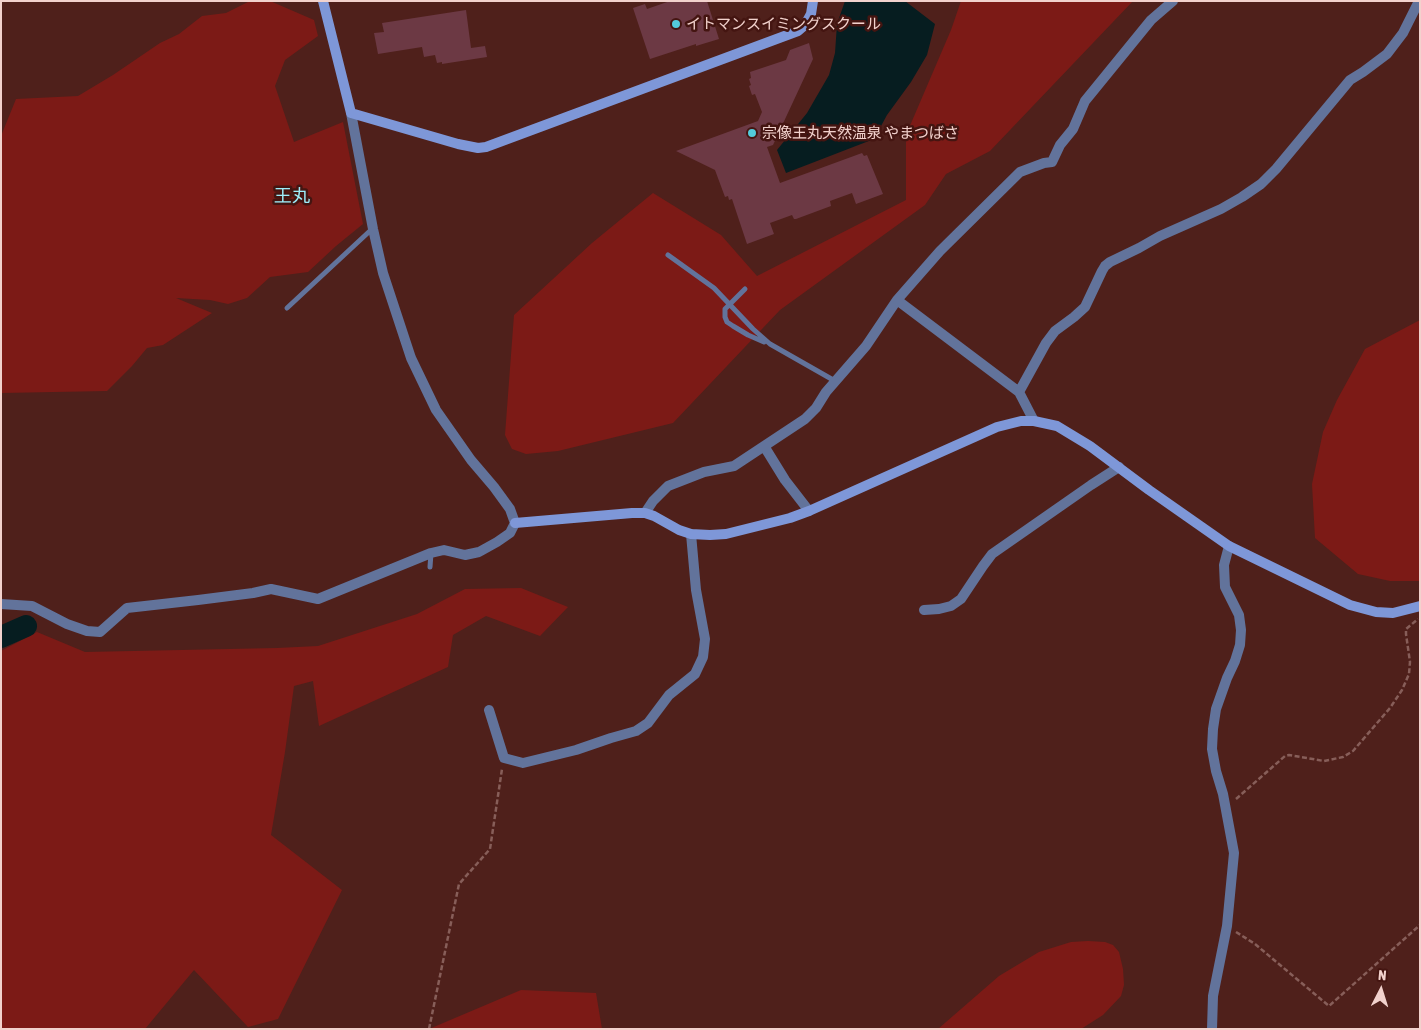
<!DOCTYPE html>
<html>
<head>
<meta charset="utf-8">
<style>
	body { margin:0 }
	#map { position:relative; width:1421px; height:1030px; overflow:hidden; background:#4f201b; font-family:"Asap Condensed",sans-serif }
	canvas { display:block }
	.frame { position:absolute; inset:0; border:2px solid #f2d2cd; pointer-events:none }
	.north { position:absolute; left:1356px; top:965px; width:50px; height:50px; -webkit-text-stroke:4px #441511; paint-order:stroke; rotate:5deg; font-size:14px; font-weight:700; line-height:20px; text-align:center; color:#f2d2cd }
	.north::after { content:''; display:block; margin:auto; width:18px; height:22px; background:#f2d2cd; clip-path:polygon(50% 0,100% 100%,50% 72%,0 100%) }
</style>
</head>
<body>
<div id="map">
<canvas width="1421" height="1030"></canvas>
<div class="frame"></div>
<div class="north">N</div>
</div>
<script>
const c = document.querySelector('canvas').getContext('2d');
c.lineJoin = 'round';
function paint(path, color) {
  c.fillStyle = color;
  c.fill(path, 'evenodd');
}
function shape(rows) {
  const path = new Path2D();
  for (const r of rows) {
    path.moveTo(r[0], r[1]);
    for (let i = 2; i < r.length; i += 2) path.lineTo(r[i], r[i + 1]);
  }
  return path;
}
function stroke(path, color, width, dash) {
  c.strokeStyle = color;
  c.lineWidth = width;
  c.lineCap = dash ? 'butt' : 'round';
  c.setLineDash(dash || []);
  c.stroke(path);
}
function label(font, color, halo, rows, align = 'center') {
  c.font = font + ' "Asap Condensed","Noto Sans JP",sans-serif';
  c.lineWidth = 5;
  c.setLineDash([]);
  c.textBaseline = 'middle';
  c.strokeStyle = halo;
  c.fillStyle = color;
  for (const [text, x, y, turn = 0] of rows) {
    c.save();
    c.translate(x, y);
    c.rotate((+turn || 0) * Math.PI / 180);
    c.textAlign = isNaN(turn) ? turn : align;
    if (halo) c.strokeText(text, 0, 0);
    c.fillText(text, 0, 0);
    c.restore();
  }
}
const green = shape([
	[250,1,270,1,314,20,318,36,285,60,275,86,294,142,343,122,363,224,336,246,308,272,270,277,247,298,228,304,210,300,176,298,212,313,163,345,147,348,132,366,107,391,1,393,1,136,16,99,78,96,113,75,160,43,179,34,202,16,226,13],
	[961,1,1133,1,990,151,946,174,925,205,780,310,673,423,558,451,526,454,512,449,505,435,514,315,592,243,653,193,721,235,757,276,906,200,906,135,951,30],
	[1420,320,1420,581,1390,581,1358,574,1315,538,1312,484,1323,432,1337,400,1365,349],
	[521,588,568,607,540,636,486,616,453,635,448,667,319,726,313,681,294,686,285,752,271,835,342,890,278,1019,248,1027,194,970,145,1029,1,1029,1,651,37,632,85,652,277,648,318,646,417,614,465,589],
	[1088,941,1105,942,1113,945,1119,952,1123,969,1124,985,1121,996,1103,1015,1081,1029,938,1029,999,976,1039,952,1071,942],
	[521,990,596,993,602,1029,429,1029]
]);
const water = shape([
	[845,1,905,1,935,24,927,55,911,82,887,115,874,139,786,173,777,150,807,113,829,75,835,53,837,24]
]);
const river = shape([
	[1,637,26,626]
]);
const building = shape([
	[670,1,707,1,719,39,696,46,696,44,650,59,633,8,645,4,647,9],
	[466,10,471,48,485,46,487,57,442,64,442,62,437,63,435,55,424,57,422,47,378,54,374,33,384,32,382,23],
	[809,43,813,59,773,145,767,147,780,183,862,153,864,156,867,155,883,194,856,204,852,193,830,201,831,206,796,219,794,219,792,215,770,223,774,234,747,244,732,199,729,200,728,196,725,197,715,170,676,151,758,121,762,112,755,94,752,95,749,86,751,85,749,79,751,78,750,72,786,60,790,50]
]);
const path = shape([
	[1236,799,1285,756,1289,755,1324,761,1343,757,1353,751,1390,708,1402,690,1409,674,1410,662,1406,634,1406,629,1418,619],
	[1236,932,1255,944,1329,1006,1420,925],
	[429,1029,459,884,490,849,502,769]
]);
const lane = shape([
	[668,255,714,288,753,329,770,344,835,381],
	[745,289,725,309,725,317,727,322,733,326,748,335,764,342],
	[287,308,372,229],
	[430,567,431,553]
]);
const street = shape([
	[897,300,1019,392,1034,421],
	[1019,392,1046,343,1055,331,1074,317,1085,307,1102,271,1105,266,1110,262,1139,248,1160,236,1221,209,1242,197,1261,184,1276,169,1350,80,1363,72,1387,54,1403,33,1419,1],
	[764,446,785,480,809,511],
	[645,513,653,501,668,486,704,472,734,466,805,419,816,408,826,392,866,346,897,300,940,251,1020,172,1044,163,1052,162,1060,145,1073,129,1085,101,1151,20,1173,1],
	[1,604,32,606,67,624,87,631,100,632,127,608,198,600,253,593,271,589,318,599,431,553,444,550,465,555,479,552,497,542,510,533,515,523,510,509,494,487,471,460,436,410,411,358,383,273,373,229,351,113],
	[924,610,939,609,951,606,961,599,983,566,992,554,1091,485,1119,467],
	[489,710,504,758,523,763,576,750,611,738,636,731,648,723,669,695,695,674,703,657,705,639,696,590,691,534],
	[1212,1029,1213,996,1227,926,1234,853,1223,794,1216,771,1212,749,1213,729,1216,709,1227,678,1235,661,1240,645,1241,630,1239,615,1225,587,1224,565,1229,546]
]);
const secondary = shape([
	[323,1,351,113,458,144,478,148,486,147,790,34,798,31,805,25,811,14,813,1],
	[515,523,632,513,645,513,654,516,679,530,691,534,710,535,726,534,790,518,809,511,997,427,1021,421,1034,421,1057,426,1090,446,1149,490,1229,546,1350,605,1376,612,1393,613,1420,606]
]);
const markers = [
	[676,24,5,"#53cbdb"],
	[752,133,5,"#53cbdb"]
];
const poiNames = [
	["イトマンスイミングスクール",686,24],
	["宗像王丸天然温泉 やまつばさ",762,133]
];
const quarterNames = [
	["王丸",292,196]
];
paint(green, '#7c1a16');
paint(water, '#061d20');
stroke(river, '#061d20', 22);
paint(building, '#6c3944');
stroke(path, '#875e59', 2.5, [5, 2.5]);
stroke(lane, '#62739b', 5);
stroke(street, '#62739b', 10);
stroke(secondary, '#7e97d8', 10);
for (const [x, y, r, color] of markers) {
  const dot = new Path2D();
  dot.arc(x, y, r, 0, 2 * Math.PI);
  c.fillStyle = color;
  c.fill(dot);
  stroke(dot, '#441511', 2);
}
label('15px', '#f2d2cd', '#441511', poiNames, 'left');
label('18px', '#9eeefa', '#441511', quarterNames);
</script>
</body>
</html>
